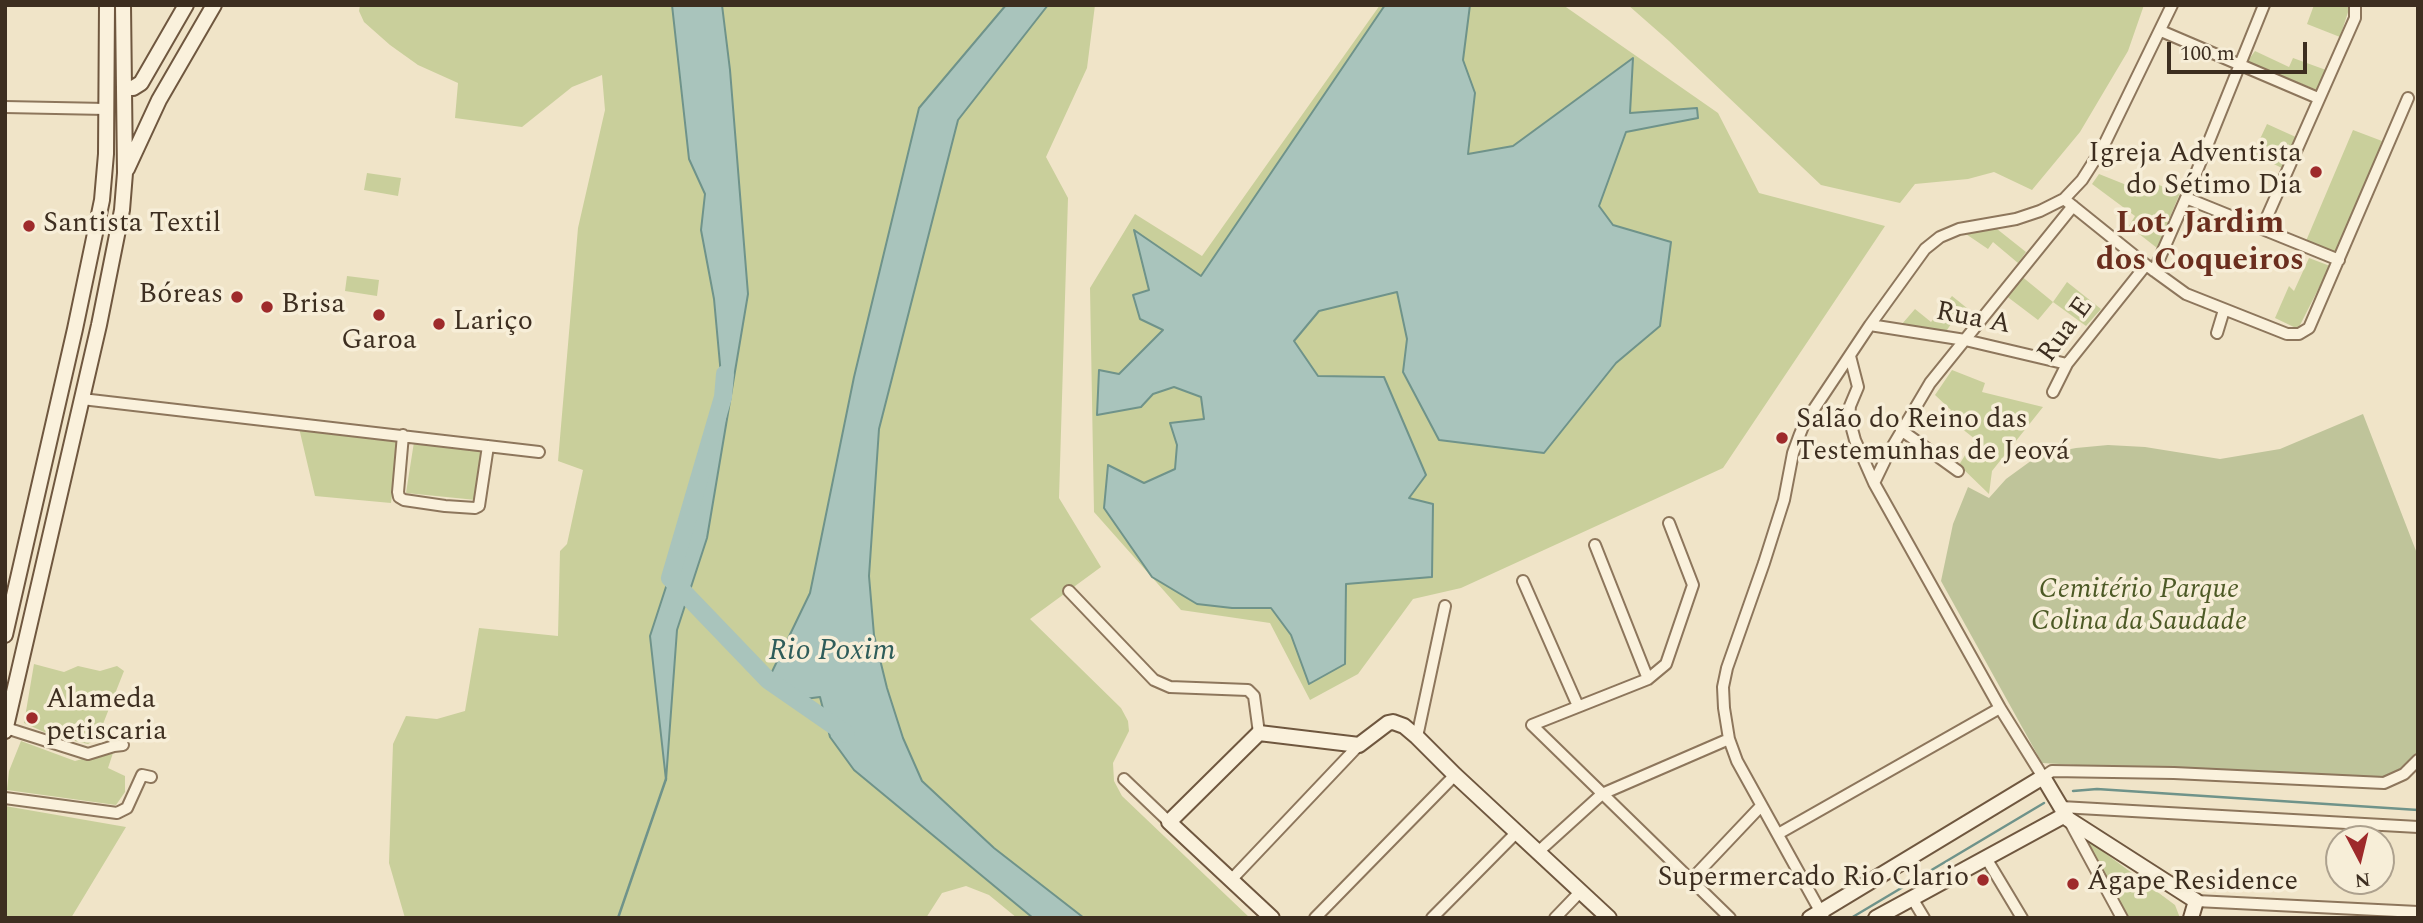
<!DOCTYPE html>
<html>
<head>
<meta charset="utf-8">
<style>
	body { margin:0 }
	#map { position:relative; width:2423px; height:923px; overflow:hidden; background:#f0e4c8; font-family:Spectral,serif }
	canvas { display:block }
	.frame { position:absolute; inset:0; border:7px solid #3d2e20; pointer-events:none }
	.north { position:absolute; left:2325px; top:825px; width:70px; height:70px; box-sizing:border-box; background:#f7eed8; border:2px solid #ada18e; border-radius:50%; rotate:173deg; font-size:19px; font-weight:700; line-height:28px; text-align:center; color:#3d2e20 }
	.north::after { content:''; display:block; margin:auto; width:24px; height:32px; background:#9e2a2b; clip-path:polygon(50% 0,100% 100%,50% 72%,0 100%) }
	.scale { position:absolute; left:2167px; top:42px; width:140px; height:32px; box-sizing:border-box; border:4px solid #3d2e20; border-top:0; padding-left:9px; font-size:21px; line-height:24px; white-space:nowrap; color:#3d2e20; -webkit-text-stroke:5px #f7eed8; paint-order:stroke }
</style>
</head>
<body>
<div id="map">
<canvas width="2423" height="923"></canvas>
<div class="frame"></div>
<div class="north">N</div>
<div class="scale">100 m</div>
</div>
<script>
const c = document.querySelector('canvas').getContext('2d');
c.lineJoin = 'round';
function paint(path, color) {
  c.fillStyle = color;
  c.fill(path, 'evenodd');
}
function shape(rows) {
  const path = new Path2D();
  for (const r of rows) {
    path.moveTo(r[0], r[1]);
    for (let i = 2; i < r.length; i += 2) path.lineTo(r[i], r[i + 1]);
  }
  return path;
}
function stroke(path, color, width, dash) {
  c.strokeStyle = color;
  c.lineWidth = width;
  c.lineCap = dash ? 'butt' : 'round';
  c.setLineDash(dash || []);
  c.stroke(path);
}
function label(font, color, halo, rows, align = 'center') {
  c.font = font + ' Spectral,serif';
  c.lineWidth = 7;
  c.setLineDash([]);
  c.textBaseline = 'middle';
  c.strokeStyle = halo;
  c.fillStyle = color;
  for (const [text, x, y, turn = 0] of rows) {
    c.save();
    c.translate(x, y);
    c.rotate((+turn || 0) * Math.PI / 180);
    c.textAlign = isNaN(turn) ? turn : align;
    if (halo) c.strokeText(text, 0, 0);
    c.fillText(text, 0, 0);
    c.restore();
  }
}
const green = shape([
	[360,5,1095,5,1087,68,1046,157,1068,198,1059,498,1101,567,1030,619,1121,708,1128,721,1129,731,1113,763,1114,781,1122,796,1250,918,1017,918,989,895,966,886,942,893,926,918,405,918,389,863,393,744,406,716,437,719,465,711,479,628,558,636,560,551,567,544,583,470,558,461,578,228,605,110,602,75,572,87,522,127,455,118,458,83,418,65,390,45,364,22,359,11],
	[1380,5,1563,5,1718,113,1759,193,1885,226,1723,468,1461,588,1413,599,1358,674,1310,700,1270,623,1181,610,1094,512,1090,288,1135,214,1202,256],
	[1628,5,2144,5,2128,51,2080,132,2032,190,1994,172,1968,179,1915,184,1900,203,1821,185,1669,41],
	[2314,5,2350,6,2340,37,2307,24],
	[2255,51,2289,67,2293,58,2326,70,2317,90,2247,62],
	[2267,124,2298,138,2284,169,2253,154],
	[2353,130,2382,141,2339,254,2306,241],
	[367,173,401,178,398,196,364,190],
	[2099,174,2144,192,2151,182,2180,193,2157,248,2129,226,2135,216,2092,184],
	[1997,229,2026,252,2018,263,1993,242,1988,249,1963,232],
	[2309,258,2330,266,2298,329,2275,318,2289,286,2294,291],
	[2020,275,2053,302,2067,282,2101,309,2086,326,2053,302,2038,320,2005,295],
	[347,276,379,280,377,296,345,291],
	[1952,296,1978,317,1969,325,1957,315,1945,333,1902,324,1915,309,1931,322],
	[1952,370,1985,383,1982,392,2043,407,1992,471,1989,494,1959,465,1975,439,1947,417,1951,410,1935,395],
	[299,428,399,441,391,503,315,496],
	[414,442,481,451,476,500,406,493],
	[34,664,64,672,78,666,100,671,117,666,124,671,97,739,88,744,53,736,24,723],
	[21,741,75,761,114,750,108,768,125,776,125,792,116,805,7,790,9,771],
	[5,806,126,827,71,918,5,918],
	[2078,833,2175,905,2180,918,2126,918]
]);
const cemetery = shape([
	[2363,414,2418,556,2418,754,2387,783,2042,763,1941,581,1953,524,1968,487,1989,498,2006,479,2039,455,2076,448,2108,445,2145,447,2220,459,2280,449]
]);
const water = shape([
	[672,5,722,5,730,70,748,294,707,538,677,630,666,780,650,636,693,504,723,397,714,299,701,230,705,194,689,159,672,5],
	[1006,5,1048,5,958,120,879,429,869,576,874,635,887,688,903,738,922,781,994,848,1084,918,1033,918,854,770,830,737,820,697,797,700,768,680,810,593,854,377,919,108,1006,5],
	[1385,5,1470,5,1463,60,1475,93,1468,154,1513,146,1633,58,1630,113,1697,108,1698,118,1626,132,1599,206,1613,225,1671,242,1660,326,1616,363,1544,453,1439,440,1403,372,1407,339,1397,292,1319,311,1294,341,1318,376,1384,377,1426,475,1409,498,1433,504,1432,577,1346,584,1345,664,1309,684,1291,635,1271,608,1232,608,1197,604,1152,577,1104,508,1108,465,1144,483,1175,469,1177,445,1170,423,1204,419,1201,397,1174,387,1153,394,1141,407,1097,415,1099,370,1119,374,1163,330,1140,319,1133,295,1149,290,1134,230,1201,276,1385,5]
]);
const stream = shape([
	[2073,791,2097,789,2418,810],
	[618,918,666,779],
	[1851,918,2044,803]
]);
const river = shape([
	[725,374,723,397,670,578,768,680,846,734]
]);
const street = shape([
	[2161,31,2318,98],
	[5,107,106,109],
	[2186,198,2339,260],
	[2064,199,2146,265,2186,294,2287,334,2299,334,2309,328,2408,98],
	[2262,228,2355,18,2355,5],
	[2154,271,2186,198,2264,5],
	[1870,325,1965,340,2067,364],
	[2217,333,2224,310],
	[1850,356,1858,387,1850,406,1849,418,1855,440,1874,483,2000,708,2043,777,2052,771,2174,773,2384,783,2404,774,2418,760],
	[2053,392,2067,364,2146,265],
	[82,399,539,452],
	[1901,430,1958,471],
	[403,435,398,492,399,497,404,500,445,506,475,508,479,506,488,446],
	[1874,483,1888,454,1930,383,2073,206],
	[1669,523,1693,585,1666,664,1648,679,1532,725,1730,918],
	[1595,545,1648,679],
	[1523,581,1578,706],
	[1069,591,1154,680,1170,687,1248,690,1254,696,1259,733],
	[6,728,88,754,114,746,123,745],
	[1417,737,1445,606],
	[1124,779,1169,822],
	[5,798,117,813,127,808,142,775,151,777],
	[2061,807,2418,827],
	[2070,822,2122,918],
	[1778,834,2000,708],
	[1538,852,1602,794,1729,739],
	[1986,858,2022,918],
	[1231,880,1359,745],
	[1690,881,1761,806],
	[1912,898,1924,918],
	[2196,901,2418,912],
	[1315,918,1455,775],
	[1432,918,1517,832],
	[1555,918,1581,891],
	[1824,918,1737,761,1729,739,1724,708,1723,687,1727,668,1764,563,1784,500,1793,453,1800,434,1804,424,1870,325,1925,249,1940,237,1959,229,2016,219,2040,211,2064,199,2082,180,2103,147,2172,5]
]);
const secondary = shape([
	[124,88,133,88,141,83,186,5],
	[127,169,159,100,214,5],
	[5,635,75,329,102,200,106,154,107,5],
	[5,731,99,325,122,210,125,173,123,5],
	[1272,918,1169,822,1259,733,1359,745,1388,723,1393,722,1404,726,1417,737,1455,775,1609,918],
	[1810,918,2043,777,2068,819,2196,901,2191,918],
	[1876,918,2065,815]
]);
const markers = [
	[2316,172,7,"#9e2a2b"],
	[29,226,7,"#9e2a2b"],
	[237,297,7,"#9e2a2b"],
	[267,307,7,"#9e2a2b"],
	[379,315,7,"#9e2a2b"],
	[439,324,7,"#9e2a2b"],
	[1782,438,7,"#9e2a2b"],
	[32,718,7,"#9e2a2b"],
	[1983,880,7,"#9e2a2b"],
	[2073,884,7,"#9e2a2b"]
];
const poiNames = [
	["Igreja Adventista",2302,156,"right"],
	["do Sétimo Dia",2302,188,"right"],
	["Santista Textil",43,226],
	["Bóreas",223,297,"right"],
	["Brisa",281,307],
	["Lariço",453,324],
	["Garoa",379,343,"center"],
	["Salão do Reino das",1796,422],
	["Testemunhas de Jeová",1796,454],
	["Alameda",46,702],
	["petiscaria",46,734],
	["Supermercado Rio Clario",1969,880,"right"],
	["Ágape Residence",2087,884]
];
const streetNames = [
	["Rua A",1973,320,11],
	["Rua E",2067,331,-54]
];
const parkNames = [
	["Cemitério Parque",2139,592],
	["Colina da Saudade",2139,624]
];
const waterNames = [
	["Rio Poxim",832,653]
];
const quarterNames = [
	["Lot. Jardim",2200,226],
	["dos Coqueiros",2200,263]
];
paint(green, '#c9cf9b');
paint(cemetery, '#bfc49a');
paint(water, '#a9c4bc');
stroke(water, '#6f938a', 2);
stroke(stream, '#6f938a', 2.5);
stroke(river, '#a9c4bc', 18);
stroke(street, '#8d765c', 14);
stroke(secondary, '#6f573f', 18);
stroke(street, '#faf1dc', 10);
stroke(secondary, '#faf1dc', 14);
for (const [x, y, r, color] of markers) {
  const dot = new Path2D();
  dot.arc(x, y, r, 0, 2 * Math.PI);
  c.fillStyle = color;
  c.fill(dot);
  stroke(dot, '#f7eed8', 2.5);
}
label('28px', '#3d2e20', '#f7eed8', poiNames, 'left');
label('28px', '#3d2e20', '#f7eed8', streetNames);
label('italic 28px', '#4d5a26', '#f7eed8', parkNames);
label('italic 30px', '#2f5d5a', '#f7eed8', waterNames);
label('bold 32px', '#6b2e1e', '#f7eed8', quarterNames);
</script>
</body>
</html>
